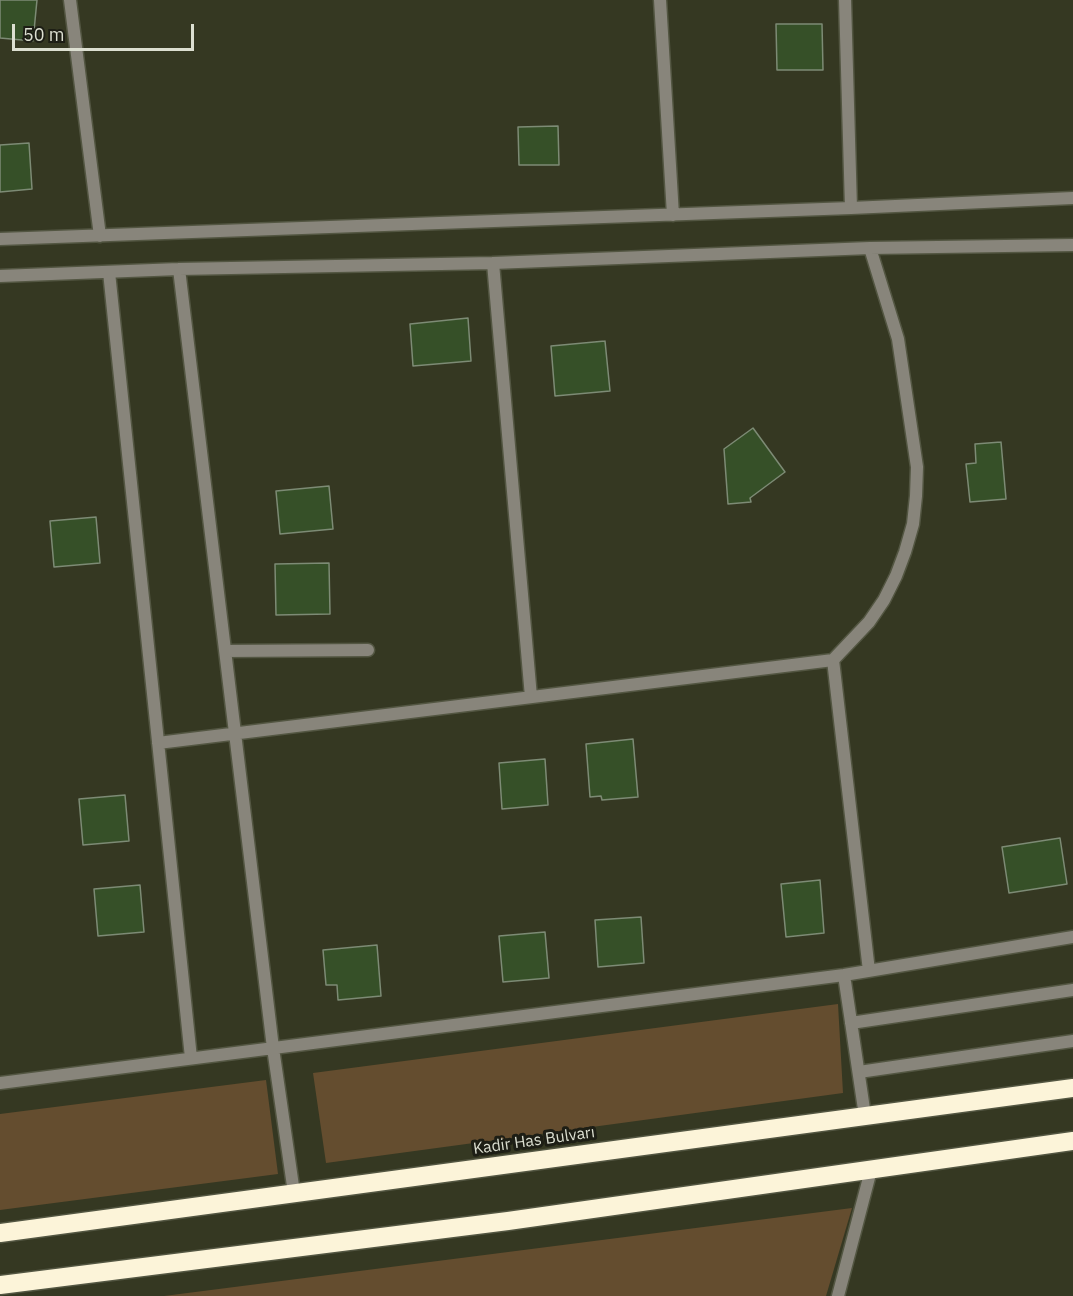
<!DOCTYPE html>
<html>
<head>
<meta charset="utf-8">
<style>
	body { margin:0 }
	#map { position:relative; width:1073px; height:1296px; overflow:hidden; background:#353822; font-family:"IBM Plex Sans",sans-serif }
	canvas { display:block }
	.scale { position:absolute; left:12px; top:24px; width:182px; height:27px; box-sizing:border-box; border:3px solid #dcdfd1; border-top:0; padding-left:8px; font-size:18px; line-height:21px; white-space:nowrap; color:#dcdfd1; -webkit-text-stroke:4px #1d1e15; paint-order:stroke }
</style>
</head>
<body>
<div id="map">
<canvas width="1073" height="1296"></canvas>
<div class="scale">50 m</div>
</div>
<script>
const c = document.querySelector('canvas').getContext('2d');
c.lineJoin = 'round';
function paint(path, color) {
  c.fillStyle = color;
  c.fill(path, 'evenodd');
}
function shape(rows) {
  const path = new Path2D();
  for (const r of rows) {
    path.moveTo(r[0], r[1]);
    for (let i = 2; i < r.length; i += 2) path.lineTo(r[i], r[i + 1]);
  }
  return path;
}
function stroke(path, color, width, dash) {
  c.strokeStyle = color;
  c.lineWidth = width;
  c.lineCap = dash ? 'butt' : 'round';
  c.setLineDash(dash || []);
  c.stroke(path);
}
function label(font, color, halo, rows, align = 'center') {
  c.font = font + ' "IBM Plex Sans",sans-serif';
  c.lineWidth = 6;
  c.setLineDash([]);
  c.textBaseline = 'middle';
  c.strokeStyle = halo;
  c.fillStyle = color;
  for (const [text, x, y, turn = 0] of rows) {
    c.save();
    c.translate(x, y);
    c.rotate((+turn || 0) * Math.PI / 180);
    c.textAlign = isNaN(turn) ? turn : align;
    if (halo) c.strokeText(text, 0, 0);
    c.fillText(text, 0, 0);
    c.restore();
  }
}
const green = shape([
	[838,1004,843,1093,326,1163,313,1073],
	[266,1080,278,1174,0,1210,0,1114],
	[852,1208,826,1296,164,1296]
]);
const building = shape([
	[0,0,37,0,33,41,0,38,0,0],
	[776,24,822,24,823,70,777,70,776,24],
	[558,126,559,165,519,165,518,127,558,126],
	[29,143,32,189,0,192,0,145,29,143],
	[468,318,471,361,413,366,410,324,468,318],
	[605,341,610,391,555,396,551,346,605,341],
	[753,428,785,472,750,498,751,502,728,504,724,449,753,428],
	[1001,442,1006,499,970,502,966,464,976,463,975,444,1001,442],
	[329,486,333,529,280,534,276,491,329,486],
	[96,517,100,563,54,567,50,521,96,517],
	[329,563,330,614,276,615,275,564,329,563],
	[633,739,638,797,602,800,601,796,590,797,586,744,633,739],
	[545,759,548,805,502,809,499,763,545,759],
	[125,795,129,841,83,845,79,799,125,795],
	[1060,838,1067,884,1009,893,1002,847,1060,838],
	[820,880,824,933,786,937,781,884,820,880],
	[140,885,144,932,98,936,94,889,140,885],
	[641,917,644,963,598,967,595,920,641,917],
	[545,932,549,978,503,982,499,936,545,932],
	[377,945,381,996,338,1000,337,985,326,985,323,950,377,945]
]);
const street = shape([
	[70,0,100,236],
	[660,0,673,215],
	[845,0,851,208],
	[0,239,851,208,1073,198],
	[493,263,531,697],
	[179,269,273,1048,294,1193],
	[109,272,191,1058],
	[0,276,179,269,493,263,870,248,1073,245],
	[225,651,368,650],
	[158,743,833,660],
	[869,971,833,660,869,622,884,600,896,576,905,552,913,524,916,496,917,467,898,339,870,248],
	[844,975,865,1116],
	[851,1023,1073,990],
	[859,1072,1073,1041],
	[0,1083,844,975,1073,937],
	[838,1296,871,1170]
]);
const highway = shape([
	[0,1233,1073,1088],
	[0,1285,508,1221,1073,1141]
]);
const streetNames = [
	["Kadir Has Bulvarı",534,1141,-8]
];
paint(green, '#644d2f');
paint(building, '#365028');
stroke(building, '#7d8b75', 1.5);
stroke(street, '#535642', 15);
stroke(highway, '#535642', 21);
stroke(street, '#88857b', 12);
stroke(highway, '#fcf4d9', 18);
label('16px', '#dcdfd1', '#1d1e15', streetNames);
</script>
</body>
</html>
